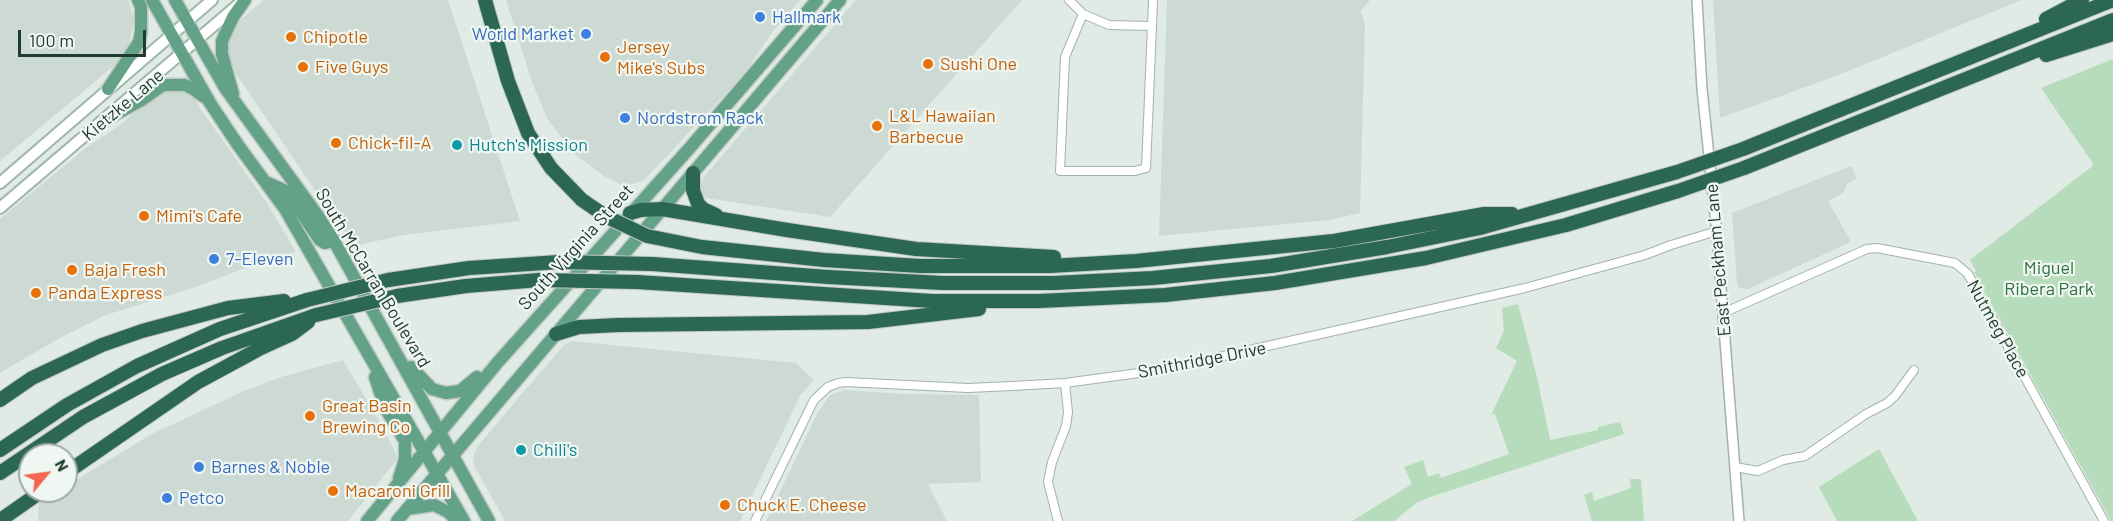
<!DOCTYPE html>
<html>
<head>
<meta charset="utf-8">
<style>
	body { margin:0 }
	#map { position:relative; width:2113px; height:521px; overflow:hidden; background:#dfebe4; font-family:Barlow,sans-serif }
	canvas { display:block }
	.north { position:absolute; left:18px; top:443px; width:60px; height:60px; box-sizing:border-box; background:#f0f7f2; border:2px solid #9daca4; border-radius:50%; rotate:61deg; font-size:16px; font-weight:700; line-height:24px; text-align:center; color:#203b30 }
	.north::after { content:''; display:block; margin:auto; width:21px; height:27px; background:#f46654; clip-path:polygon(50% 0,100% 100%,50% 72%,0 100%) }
	.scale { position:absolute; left:18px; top:30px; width:128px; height:27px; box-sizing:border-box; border:3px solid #203b30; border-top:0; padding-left:8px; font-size:18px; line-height:21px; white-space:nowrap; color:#203b30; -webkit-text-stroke:4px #f0f7f2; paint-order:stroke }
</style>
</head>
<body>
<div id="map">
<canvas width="2113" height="521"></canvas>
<div class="north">N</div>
<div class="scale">100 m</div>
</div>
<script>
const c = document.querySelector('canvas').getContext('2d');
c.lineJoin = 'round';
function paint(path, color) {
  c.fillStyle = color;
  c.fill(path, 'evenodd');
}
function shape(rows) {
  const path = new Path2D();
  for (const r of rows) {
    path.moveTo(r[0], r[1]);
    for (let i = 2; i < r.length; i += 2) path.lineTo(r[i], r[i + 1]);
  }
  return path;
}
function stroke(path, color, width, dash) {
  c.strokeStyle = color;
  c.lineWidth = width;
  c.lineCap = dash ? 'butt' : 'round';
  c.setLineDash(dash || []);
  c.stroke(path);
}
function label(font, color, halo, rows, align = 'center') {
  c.font = font + ' Barlow,sans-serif';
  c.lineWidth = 4.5;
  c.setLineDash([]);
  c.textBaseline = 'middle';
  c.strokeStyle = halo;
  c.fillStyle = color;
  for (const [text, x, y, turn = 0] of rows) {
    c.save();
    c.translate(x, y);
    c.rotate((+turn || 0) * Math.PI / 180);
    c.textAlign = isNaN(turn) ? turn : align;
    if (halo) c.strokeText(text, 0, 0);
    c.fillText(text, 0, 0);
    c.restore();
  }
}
const built = shape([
	[0,0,128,0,134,20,129,45,121,60,0,161],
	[264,0,448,0,520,221,404,235,353,246,230,65,226,51,228,39,238,22],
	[506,0,800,0,770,35,749,67,732,87,643,181,624,186,604,176,573,153,547,118,532,82],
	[856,0,1022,0,830,217,706,198,701,194,700,186,703,178],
	[1167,0,1370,0,1361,11,1365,25,1360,213,1329,220,1159,236],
	[1713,0,2022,0,1836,76,1720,118],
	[169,89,184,90,194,96,200,108,267,203,296,252,242,269,199,286,106,315,58,339,0,373,0,219,87,147,120,125,156,94],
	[1851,166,1857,178,1847,184,1843,193,1828,201,1851,242,1748,289,1739,288,1737,284,1732,213],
	[571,341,796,363,814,380,800,396,740,521,505,521,476,469,473,462,474,455,477,447,520,396,564,345],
	[343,360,382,426,398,458,348,521,38,521,39,503,58,491,66,491,66,486,152,434,244,391,281,377],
	[844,390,905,394,979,395,981,482,928,484,947,521,766,521,818,412,830,395]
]);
const green = shape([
	[2113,59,2113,521,2111,521,1974,272,1976,271,1970,260,2094,165,2041,88],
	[1518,304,1537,377,1550,440,1598,430,1598,427,1620,422,1624,434,1433,496,1416,503,1394,521,1352,521,1412,484,1404,467,1423,460,1428,477,1439,473,1441,478,1509,454,1495,414,1491,415,1517,361,1496,348,1504,331,1502,308],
	[1879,449,1918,521,1837,521,1819,487],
	[1630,479,1641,479,1644,521,1592,521,1584,495,1592,492,1594,501,1631,488]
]);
const minor = shape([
	[1069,0,1083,14,1109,25,1152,26,1153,0],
	[1083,14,1065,57,1060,171,1135,171,1146,168,1152,26],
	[1723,313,1867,249,1877,248,1955,263,1968,274,2104,521],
	[1735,467,1758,471,1783,460,1805,456,1866,414,1887,403,1895,396,1914,370],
	[755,521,814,400,828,387,838,383,846,382,968,388,1012,386,1065,383,1161,370,1525,288,1645,255,1671,245,1717,231],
	[1058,521,1048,482,1052,462,1066,426,1068,412,1065,383]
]);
const tertiary = shape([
	[1697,0,1702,89,1716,224,1739,521]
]);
const secondary = shape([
	[0,183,212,0],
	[0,208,239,4]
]);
const primary = shape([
	[152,0,210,103,238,145,285,209,464,521],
	[175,0,225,88,318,216,334,241,489,521],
	[108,89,139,42,141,32,141,7,138,0],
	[233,94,222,54,222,41,233,17,245,0],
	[105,120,140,101,163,85,185,85,193,89,204,97],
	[268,183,286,191,320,240,325,243,334,241],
	[411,367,432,389,446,393,460,391,477,377],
	[375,377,385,408,405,441,405,459,399,478],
	[407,509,434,505,448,512,457,521],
	[367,521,498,362,687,151,817,0],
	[397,521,840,0]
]);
const motorway = shape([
	[485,0,508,81,528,133,551,168,582,200],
	[2046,19,2082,0],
	[2046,55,2113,34],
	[1743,149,2113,0],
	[1744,168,2113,20],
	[693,173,693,190,698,204,703,209,716,215],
	[630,213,641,210,662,209,787,230,916,249,1054,257],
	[702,247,824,260,920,266,1050,266,1136,261,1334,241,1484,214,1512,214],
	[652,264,828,277,943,283,1054,283,1153,278,1271,266,1387,247,1480,228,1677,172],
	[388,280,469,268,559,262],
	[637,282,932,301,1039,301,1165,295,1275,283,1426,258,1566,225,1678,191],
	[397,296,466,286,539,280],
	[556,334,579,327,618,325,868,322,979,309],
	[0,400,32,378,102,345,142,331,228,308,284,301],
	[0,450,67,405,137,366,220,329,307,300],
	[0,473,83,417,162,374,222,348,316,315],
	[66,473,198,382,259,349,292,334,308,322],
	[2,519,42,491]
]);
const motorwayBridge = shape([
	[1677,172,1743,149],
	[1678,191,1744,168],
	[582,200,607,217,647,236,702,247],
	[559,262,652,264],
	[539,280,637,282],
	[307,300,388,280],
	[316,315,397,296]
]);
const markers = [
	[760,17,6,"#3f7fe0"],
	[586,34,6,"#3f7fe0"],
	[291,37,6,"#e8710a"],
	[605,57,6,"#e8710a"],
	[928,64,6,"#e8710a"],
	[303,67,6,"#e8710a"],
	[625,118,6,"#3f7fe0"],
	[877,126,6,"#e8710a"],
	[336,143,6,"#e8710a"],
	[457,145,6,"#0f9aa8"],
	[144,216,6,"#e8710a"],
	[214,259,6,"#3f7fe0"],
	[72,270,6,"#e8710a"],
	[36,293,6,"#e8710a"],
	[310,416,6,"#e8710a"],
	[521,450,6,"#0f9aa8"],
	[199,467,6,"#3f7fe0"],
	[333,491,6,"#e8710a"],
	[167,498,6,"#3f7fe0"],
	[725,505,6,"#e8710a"]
];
const shopNames = [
	["Hallmark",772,17],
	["World Market",574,34,"right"],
	["Nordstrom Rack",637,118],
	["7-Eleven",226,259],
	["Barnes & Noble",211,467],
	["Petco",179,498]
];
const foodNames = [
	["Chipotle",303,37],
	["Jersey",617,47],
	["Mike's Subs",617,68],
	["Sushi One",940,64],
	["Five Guys",315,67],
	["L&L Hawaiian",889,116],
	["Barbecue",889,137],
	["Chick-fil-A",348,143],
	["Mimi's Cafe",156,216],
	["Baja Fresh",84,270],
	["Panda Express",48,293],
	["Great Basin",322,406],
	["Brewing Co",322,427],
	["Macaroni Grill",345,491],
	["Chuck E. Cheese",737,505]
];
const streetNames = [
	["Kietzke Lane",123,105,-40],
	["South Virginia Street",576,247,-48],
	["East Peckham Lane",1718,260,-95],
	["South McCarran Boulevard",373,278,59],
	["Nutmeg Place",1998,329,61],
	["Smithridge Drive",1202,360,-11]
];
const cultureNames = [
	["Hutch's Mission",469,145],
	["Chili's",533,450]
];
const parkNames = [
	["Miguel",2049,268],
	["Ribera Park",2049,289]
];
paint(built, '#cddad3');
paint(green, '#b7dcbc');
stroke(minor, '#a2b3aa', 10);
stroke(tertiary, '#a2b3aa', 12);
stroke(secondary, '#9eb7aa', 14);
stroke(primary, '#c1c8c5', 15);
stroke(motorway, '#c1c8c5', 16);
stroke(minor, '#fff', 8);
stroke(tertiary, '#fff', 9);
stroke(secondary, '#fff', 10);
stroke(primary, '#63a189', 12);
stroke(motorway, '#2c6753', 14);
stroke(motorwayBridge, '#c1c8c5', 16, []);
stroke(motorwayBridge, '#2c6753', 14);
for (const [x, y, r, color] of markers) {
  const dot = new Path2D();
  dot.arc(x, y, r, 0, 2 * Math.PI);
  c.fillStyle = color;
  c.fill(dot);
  stroke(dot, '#f0f7f2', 2);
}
label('18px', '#366cbe', '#f0f7f2', shopNames, 'left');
label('18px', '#c56008', '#f0f7f2', foodNames, 'left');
label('18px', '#203b30', '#f0f7f2', streetNames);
label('18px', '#0d838f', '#f0f7f2', cultureNames, 'left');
label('18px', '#2a723c', '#f0f7f2', parkNames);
</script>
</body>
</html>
